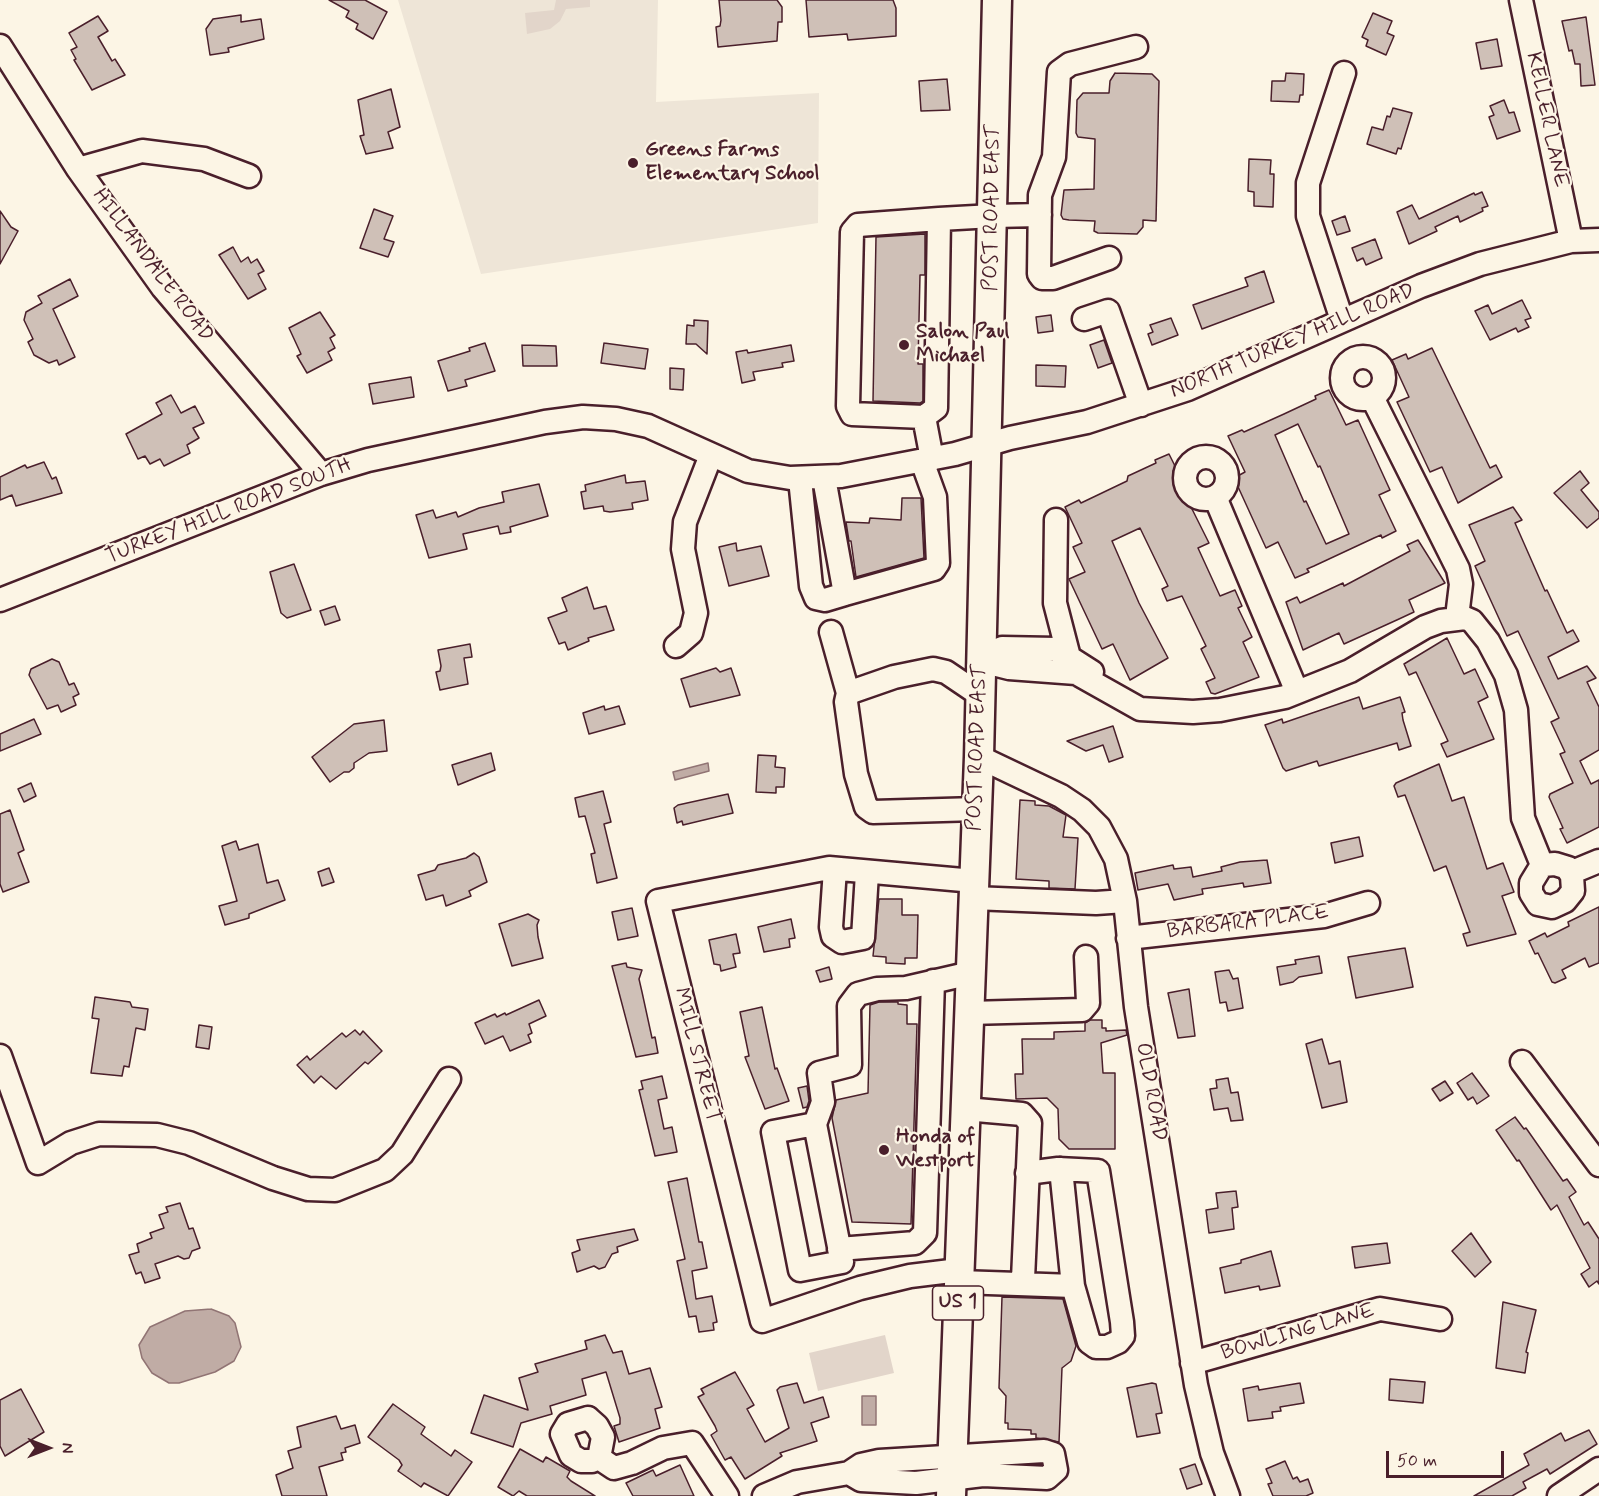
<!DOCTYPE html>
<html>
<head>
<meta charset="utf-8">
<style>
	body { margin:0 }
	#map { position:relative; width:1599px; height:1496px; overflow:hidden; background:#fcf5e5; font-family:Mynerve,sans-serif }
	canvas { display:block }
	.north { position:absolute; left:18px; top:1418px; width:60px; height:60px; -webkit-text-stroke:4px #fcf5e5; paint-order:stroke; rotate:90deg; font-size:16px; font-weight:700; line-height:24px; text-align:center; color:#4a1f2b }
	.north::after { content:''; display:block; margin:auto; width:21px; height:27px; background:#4a1f2b; clip-path:polygon(50% 0,100% 100%,50% 72%,0 100%) }
	.scale { position:absolute; left:1386px; top:1451px; width:118px; height:27px; box-sizing:border-box; border:3px solid #4a1f2b; border-top:0; padding-left:8px; font-size:18px; line-height:21px; white-space:nowrap; color:#4a1f2b; -webkit-text-stroke:4px #fcf5e5; paint-order:stroke }
</style>
</head>
<body>
<div id="map">
<canvas width="1599" height="1496"></canvas>
<div class="north">N</div>
<div class="scale">50 m</div>
</div>
<script>
const c = document.querySelector('canvas').getContext('2d');
c.lineJoin = 'round';
function paint(path, color) {
  c.fillStyle = color;
  c.fill(path, 'evenodd');
}
function shape(rows) {
  const path = new Path2D();
  for (const r of rows) {
    if (r.length === 3) {
      path.moveTo(r[0] + r[2], r[1]);
      path.arc(r[0], r[1], r[2], 0, 2 * Math.PI);
      continue;
    }
    path.moveTo(r[0], r[1]);
    for (let i = 2; i < r.length; i += 2) path.lineTo(r[i], r[i + 1]);
  }
  return path;
}
function stroke(path, color, width, dash) {
  c.strokeStyle = color;
  c.lineWidth = width;
  c.lineCap = dash ? 'butt' : 'round';
  c.setLineDash(dash || []);
  c.stroke(path);
}
function label(font, color, halo, rows, align = 'center') {
  c.font = font + ' Mynerve,sans-serif';
  c.lineWidth = 4.5;
  c.setLineDash([]);
  c.textBaseline = 'middle';
  c.strokeStyle = halo;
  c.fillStyle = color;
  for (const [text, x, y, turn = 0] of rows) {
    c.save();
    c.translate(x, y);
    c.rotate((+turn || 0) * Math.PI / 180);
    c.textAlign = isNaN(turn) ? turn : align;
    if (halo) c.strokeText(text, 0, 0);
    c.fillText(text, 0, 0);
    c.restore();
  }
}
const built = shape([
	[398,0,658,0,656,102,819,93,818,223,481,274]
]);
const green = shape([
	[556,0,590,0,590,7,566,9,560,21,550,29,527,34,525,13,554,10],
	[885,1335,894,1373,818,1391,809,1353]
]);
const water = shape([
	[708,763,709,771,675,780,673,772,708,763],
	[211,1309,229,1316,235,1323,241,1347,234,1361,215,1372,179,1383,169,1383,152,1373,142,1358,139,1345,150,1327,185,1311,211,1309],
	[862,1396,876,1396,876,1425,862,1425,862,1396]
]);
const building = shape([
	[329,0,365,0,387,12,373,39,356,29,358,24,346,17,349,11,329,0],
	[719,0,777,0,782,7,782,22,778,22,777,41,718,47,716,27,720,26,721,20,719,0],
	[806,0,893,0,896,8,896,36,848,40,847,34,809,37,806,0],
	[1373,13,1392,21,1387,33,1394,36,1386,55,1366,46,1368,40,1362,37,1373,13],
	[241,15,241,22,261,19,264,39,228,48,229,52,210,55,206,29,213,19,241,15],
	[98,16,108,31,98,37,112,61,115,59,125,75,92,90,74,60,76,59,71,50,77,47,69,33,98,16],
	[1586,17,1595,85,1581,86,1580,64,1575,64,1572,50,1569,51,1562,21,1586,17],
	[1497,39,1502,66,1481,69,1476,43,1497,39],
	[1115,73,1152,74,1159,81,1156,221,1143,220,1143,227,1137,234,1098,233,1094,231,1095,221,1069,220,1063,219,1061,215,1064,190,1094,189,1095,139,1078,137,1076,133,1077,100,1083,93,1109,93,1110,81,1115,73],
	[1286,73,1304,74,1303,95,1300,95,1299,102,1271,101,1272,81,1285,81,1286,73],
	[947,79,950,110,921,111,919,81,947,79],
	[391,89,400,127,388,132,393,148,366,154,360,136,364,135,358,100,391,89],
	[1504,100,1509,113,1514,112,1520,131,1497,139,1489,117,1494,115,1490,106,1504,100],
	[1393,108,1412,113,1401,149,1398,148,1396,154,1367,144,1372,127,1383,130,1387,116,1390,117,1393,108],
	[1249,159,1271,160,1270,174,1274,174,1273,207,1254,206,1254,192,1248,191,1249,159],
	[1482,192,1488,206,1482,208,1483,211,1460,222,1458,216,1435,227,1437,231,1409,244,1397,212,1412,205,1419,219,1474,193,1475,195,1482,192],
	[374,209,393,216,384,239,394,242,388,257,360,248,374,209],
	[0,211,11,227,18,231,0,264,0,211],
	[1345,216,1350,231,1337,235,1332,221,1345,216],
	[925,234,925,275,920,275,918,364,923,364,923,401,920,403,873,401,876,237,925,234],
	[1375,239,1382,258,1366,265,1363,258,1357,261,1352,248,1375,239],
	[233,247,241,262,248,257,251,263,257,259,264,271,258,274,266,289,248,299,219,255,233,247],
	[1264,271,1274,302,1202,329,1193,305,1248,286,1245,278,1264,271],
	[70,279,78,296,53,309,75,357,59,365,57,360,49,363,34,355,28,342,33,339,24,320,26,312,42,303,38,296,70,279],
	[1522,300,1531,318,1525,320,1529,327,1518,332,1516,328,1490,340,1475,311,1488,305,1492,314,1522,300],
	[320,312,335,335,330,338,335,348,328,352,332,360,307,373,297,356,301,354,289,328,320,312],
	[1051,315,1053,331,1038,333,1036,317,1051,315],
	[1171,318,1178,335,1152,345,1148,334,1153,332,1150,325,1171,318],
	[694,320,708,321,707,354,696,344,686,344,687,325,694,326,694,320],
	[1104,340,1112,363,1098,368,1090,345,1104,340],
	[485,343,495,371,465,380,467,386,448,391,438,361,470,351,469,348,485,343],
	[604,343,648,349,645,369,601,363,604,343],
	[522,345,556,346,557,366,523,366,522,345],
	[791,345,794,361,782,363,783,367,753,372,755,380,742,383,736,352,747,350,748,353,791,345],
	[1432,348,1490,468,1496,465,1502,477,1458,503,1442,467,1430,472,1397,402,1409,397,1392,360,1406,354,1408,359,1432,348],
	[1036,365,1066,366,1065,387,1036,386,1036,365],
	[670,368,684,369,683,390,670,389,670,368],
	[411,377,414,397,373,404,369,384,411,377],
	[1329,390,1346,425,1358,420,1390,490,1379,495,1396,531,1382,538,1381,535,1374,538,1314,566,1307,569,1309,572,1295,578,1278,542,1266,548,1234,478,1245,472,1228,436,1242,430,1244,432,1284,414,1316,399,1315,396,1329,390],
	[1298,424,1318,467,1320,466,1349,534,1326,544,1306,501,1304,502,1275,435,1298,424],
	[171,395,181,413,195,406,204,423,193,428,199,438,187,445,190,453,164,466,160,459,150,464,145,456,138,459,126,434,162,414,156,403,171,395],
	[1169,454,1177,470,1173,471,1209,543,1198,548,1220,596,1235,590,1242,606,1238,608,1252,637,1243,642,1259,677,1215,694,1211,693,1206,682,1215,678,1201,649,1206,646,1182,596,1167,601,1162,589,1168,586,1140,528,1112,541,1139,603,1168,658,1130,680,1113,644,1102,649,1069,579,1085,572,1073,547,1082,543,1065,507,1079,500,1081,503,1127,481,1128,476,1156,463,1155,460,1169,454],
	[44,462,52,479,56,477,62,493,16,506,12,495,0,500,0,477,25,465,27,468,44,462],
	[1580,471,1589,483,1581,490,1599,512,1599,518,1587,528,1554,493,1580,471],
	[625,475,626,483,645,481,648,500,632,503,633,509,610,512,604,511,603,506,584,509,581,492,586,491,585,485,625,475],
	[539,484,548,516,510,527,511,532,500,534,498,526,463,534,467,549,429,558,416,515,433,510,436,518,456,512,458,517,479,508,504,502,502,492,539,484],
	[902,498,921,498,924,558,856,577,851,541,849,541,846,522,869,523,870,518,901,520,902,498],
	[1513,507,1522,520,1515,523,1545,591,1547,590,1567,633,1573,630,1579,641,1548,657,1558,679,1587,666,1596,678,1587,682,1599,707,1599,750,1580,761,1591,784,1599,780,1599,827,1567,843,1560,829,1563,828,1549,797,1550,794,1573,783,1560,754,1565,752,1551,722,1559,718,1518,631,1507,636,1475,566,1485,561,1469,525,1513,507],
	[1418,540,1445,583,1409,600,1414,612,1399,619,1344,644,1339,633,1303,650,1286,602,1297,597,1300,603,1343,583,1344,586,1410,551,1407,545,1418,540],
	[736,543,737,551,761,546,769,576,729,586,719,547,736,543],
	[294,564,311,610,287,618,281,613,270,572,294,564],
	[587,587,594,609,606,606,614,630,588,638,589,641,568,650,565,642,559,644,548,618,567,611,562,598,587,587],
	[335,606,340,620,325,625,320,611,335,606],
	[1447,638,1464,674,1475,669,1488,697,1478,702,1494,739,1447,757,1441,744,1448,741,1416,672,1409,675,1404,664,1447,638],
	[470,644,472,657,464,658,468,684,440,690,436,672,440,671,441,666,438,650,470,644],
	[52,659,59,662,69,685,74,683,79,694,73,697,76,705,61,712,58,705,47,709,29,675,31,669,52,659],
	[716,668,720,672,731,668,740,695,690,707,681,679,716,668],
	[1359,697,1363,709,1400,697,1405,712,1402,713,1403,720,1411,746,1399,750,1397,743,1319,766,1317,761,1286,771,1283,768,1265,725,1282,719,1283,723,1359,697],
	[604,706,605,710,619,706,625,724,589,734,583,713,604,706],
	[34,719,41,734,0,751,0,734,34,719],
	[384,720,387,751,369,753,354,763,354,768,349,772,344,772,330,782,312,757,354,724,384,720],
	[1113,726,1123,757,1109,762,1103,745,1086,751,1067,741,1113,726],
	[491,753,495,770,458,785,452,765,491,753],
	[758,755,776,756,775,767,785,768,784,787,776,787,776,793,756,792,758,755],
	[1439,764,1452,801,1464,797,1487,869,1503,863,1514,892,1502,896,1516,934,1467,946,1463,934,1470,932,1446,866,1434,871,1405,795,1398,797,1394,786,1396,783,1439,764],
	[31,783,36,796,24,802,18,789,31,783],
	[603,791,611,822,604,824,617,878,597,883,591,854,595,853,585,816,579,817,575,798,603,791],
	[728,794,733,813,683,825,682,821,677,823,674,808,678,805,728,794],
	[1020,800,1035,801,1035,805,1049,806,1066,815,1063,837,1078,838,1075,889,1049,888,1049,881,1016,879,1020,800],
	[10,810,24,850,18,853,29,882,3,892,0,884,0,814,10,810],
	[1359,837,1363,856,1335,863,1331,843,1359,837],
	[236,841,239,850,258,844,267,883,278,880,285,900,249,914,249,918,225,925,219,906,237,901,222,846,236,841],
	[474,853,479,857,487,882,469,891,471,896,446,906,443,895,426,900,418,875,435,870,438,865,466,858,474,853],
	[1267,860,1271,883,1244,887,1243,883,1202,889,1203,894,1174,900,1168,884,1138,890,1135,873,1173,865,1174,869,1191,867,1193,877,1222,871,1221,867,1240,862,1267,860],
	[329,868,334,882,322,886,318,872,329,868],
	[879,899,902,899,902,915,918,915,917,958,905,958,905,964,886,963,886,957,873,956,879,899],
	[1599,907,1599,963,1589,967,1585,958,1562,970,1566,978,1555,983,1552,982,1538,953,1535,954,1529,941,1545,933,1547,937,1569,926,1568,922,1599,907],
	[632,908,638,936,618,940,612,912,632,908],
	[528,914,539,920,537,925,538,937,543,958,512,966,499,924,528,914],
	[791,919,795,938,789,939,790,947,764,952,758,927,791,919],
	[736,934,740,953,733,954,736,967,721,971,720,965,714,964,709,940,736,934],
	[1405,948,1413,987,1356,998,1348,957,1405,948],
	[1319,956,1322,973,1299,977,1293,982,1280,985,1277,967,1296,964,1295,960,1319,956],
	[626,963,627,967,642,970,639,979,642,992,652,1038,655,1037,658,1053,636,1057,612,966,626,963],
	[829,967,832,979,820,982,816,971,829,967],
	[1229,970,1233,979,1238,978,1243,1008,1228,1011,1226,1002,1220,1003,1215,972,1229,970],
	[1189,989,1195,1036,1178,1038,1168,993,1189,989],
	[95,997,130,1002,132,1007,148,1009,145,1030,136,1028,129,1067,124,1066,122,1076,91,1073,99,1019,92,1018,95,997],
	[539,1000,546,1016,529,1024,532,1033,528,1035,531,1042,510,1051,503,1036,485,1044,475,1023,495,1014,497,1017,505,1013,506,1015,539,1000],
	[879,1002,898,1002,898,1004,907,1005,907,1024,917,1024,911,1224,852,1222,832,1118,836,1100,868,1093,870,1005,879,1002],
	[762,1007,775,1069,777,1068,789,1101,765,1109,745,1057,749,1056,740,1012,762,1007],
	[1090,1020,1102,1020,1102,1028,1106,1028,1106,1031,1126,1030,1127,1035,1101,1043,1103,1073,1115,1073,1115,1149,1069,1149,1059,1139,1058,1109,1047,1098,1016,1099,1015,1074,1023,1074,1022,1039,1054,1039,1054,1032,1085,1031,1085,1023,1090,1020],
	[199,1025,212,1027,209,1049,196,1047,199,1025],
	[355,1030,360,1035,363,1031,382,1051,368,1064,365,1062,336,1089,321,1076,314,1083,297,1065,307,1056,310,1060,342,1033,346,1037,355,1030],
	[1322,1039,1329,1064,1340,1061,1347,1102,1322,1108,1306,1044,1322,1039],
	[1472,1073,1489,1096,1477,1104,1473,1097,1468,1100,1457,1083,1472,1073],
	[662,1076,667,1098,658,1100,664,1129,672,1127,677,1152,655,1156,639,1090,643,1089,641,1081,662,1076],
	[1228,1078,1231,1093,1238,1092,1243,1120,1231,1121,1228,1108,1214,1110,1210,1089,1217,1088,1216,1080,1228,1078],
	[1445,1081,1453,1093,1440,1101,1432,1089,1445,1081],
	[807,1086,809,1101,807,1107,803,1108,798,1088,807,1086],
	[1515,1117,1524,1129,1526,1128,1563,1181,1567,1179,1576,1192,1569,1197,1584,1225,1588,1222,1599,1239,1599,1284,1597,1281,1589,1287,1581,1274,1590,1268,1557,1205,1551,1210,1519,1160,1517,1161,1496,1130,1515,1117],
	[687,1178,699,1242,702,1242,707,1268,692,1271,696,1299,712,1296,717,1322,713,1323,714,1330,699,1332,696,1316,689,1317,677,1261,685,1259,668,1182,687,1178],
	[1236,1191,1238,1207,1232,1208,1234,1229,1209,1233,1206,1210,1218,1208,1216,1193,1236,1191],
	[180,1203,189,1229,193,1228,200,1248,192,1251,189,1258,184,1259,178,1256,155,1264,160,1278,145,1283,141,1272,136,1274,129,1255,139,1252,137,1244,152,1238,150,1233,164,1228,159,1215,168,1212,166,1207,180,1203],
	[634,1229,638,1240,617,1247,618,1252,612,1254,605,1267,599,1269,594,1266,577,1272,572,1253,580,1250,577,1240,634,1229],
	[1471,1233,1491,1262,1475,1277,1452,1251,1471,1233],
	[1387,1243,1390,1263,1355,1268,1352,1247,1387,1243],
	[1271,1251,1280,1286,1260,1290,1259,1286,1225,1293,1220,1268,1241,1263,1241,1260,1271,1251],
	[1002,1297,1063,1299,1076,1346,1071,1361,1062,1368,1059,1442,1036,1438,1036,1434,1031,1434,1031,1430,1008,1429,1008,1423,1005,1423,1006,1396,999,1388,1002,1297],
	[1503,1302,1536,1310,1526,1352,1528,1353,1525,1373,1496,1368,1503,1302],
	[605,1335,613,1353,622,1351,629,1374,650,1368,662,1407,655,1409,660,1428,619,1442,614,1426,620,1424,620,1418,606,1372,582,1379,586,1395,550,1406,552,1414,521,1423,513,1447,471,1433,484,1395,528,1410,519,1378,538,1372,535,1364,587,1349,585,1341,605,1335],
	[735,1372,754,1405,747,1409,765,1442,789,1428,777,1390,780,1387,797,1383,804,1403,823,1397,829,1417,811,1423,817,1441,780,1453,782,1456,745,1479,731,1457,725,1460,711,1435,717,1431,715,1426,698,1397,704,1394,701,1389,735,1372],
	[1390,1379,1425,1382,1423,1403,1389,1400,1390,1379],
	[1152,1383,1156,1384,1162,1413,1156,1414,1160,1433,1137,1437,1127,1388,1152,1383],
	[1300,1383,1304,1403,1280,1407,1281,1411,1272,1412,1273,1418,1248,1421,1243,1389,1258,1386,1259,1390,1300,1383],
	[21,1389,44,1432,5,1456,0,1446,0,1400,21,1389],
	[393,1404,425,1427,421,1434,451,1456,455,1450,472,1462,448,1496,424,1483,421,1487,398,1471,402,1465,399,1460,368,1437,393,1404],
	[336,1416,341,1429,355,1425,360,1443,345,1448,346,1452,341,1453,343,1460,319,1467,327,1496,282,1496,276,1475,293,1468,288,1451,301,1447,297,1427,336,1416],
	[1589,1430,1597,1444,1550,1474,1547,1469,1523,1482,1526,1488,1512,1496,1474,1496,1529,1465,1524,1454,1561,1433,1565,1441,1589,1430],
	[520,1449,543,1462,546,1457,570,1471,567,1477,571,1481,595,1496,527,1496,519,1491,513,1496,498,1487,520,1449],
	[1285,1461,1293,1479,1297,1477,1300,1482,1308,1479,1313,1493,1306,1496,1273,1496,1268,1484,1272,1483,1266,1469,1285,1461],
	[1195,1464,1202,1484,1187,1489,1180,1469,1195,1464],
	[680,1465,694,1496,633,1496,626,1483,653,1470,656,1476,680,1465]
]);
const minor = shape([
	[1521,0,1571,241],
	[0,46,78,169,163,288,321,474],
	[78,169,142,151,204,159,249,176],
	[939,219,936,408,924,417,852,414,848,406,852,232,858,225,939,219,993,216,1040,215],
	[1109,258,1053,278,1042,278,1039,274,1040,195,1054,157,1059,72,1070,64,1136,47],
	[1084,319,1108,311,1141,405],
	[1342,320,1308,216,1308,183,1344,73],
	[1363,378,21],
	[1372,397,1458,569,1461,584,1457,617],
	[924,417,932,459],
	[1206,478,21],
	[800,479,811,586,816,598,825,600,845,594,824,478],
	[1215,497,1297,692],
	[1056,520,1055,603,1069,657],
	[845,594,934,569,938,563,935,497,922,461],
	[0,600,321,474,368,460,545,422,583,417,616,419,648,426,748,471,790,478,841,476,955,454,1010,438,1087,422,1188,389,1421,286,1480,264,1571,241,1599,240],
	[831,632,848,693,846,702,856,774,866,807,873,812,977,809],
	[676,646,691,633,696,613,683,549,685,522,711,455],
	[981,657,993,664,1009,668,1076,673,1140,709,1193,712,1220,710,1285,697,1350,671,1425,627,1441,621,1465,618,1472,621,1488,641,1506,675,1516,710,1523,818,1542,865,1555,864,1568,868,1572,876,1573,891,1565,901,1552,907,1538,904,1531,893,1531,883,1542,865],
	[981,657,1002,648,1056,649,1092,672],
	[848,693,894,677,933,669,946,672,980,695],
	[979,757,1061,796,1082,810,1099,827,1116,859,1125,901,1136,1007,1196,1385,1212,1453,1228,1496],
	[835,869,831,927,833,936,842,942,863,938,867,873],
	[1570,873,1599,861],
	[973,898,1096,903,1125,901],
	[1128,938,1324,916,1368,903],
	[969,1013,1082,1010,1088,1003,1086,957],
	[0,1056,38,1163,71,1143,99,1134,157,1135,189,1143,273,1178,308,1189,335,1190,385,1170,402,1154,449,1079],
	[1522,1062,1599,1165],
	[815,1124,773,1132,800,1270,842,1262,815,1124,823,1102,819,1073,850,1065,849,1006,858,994,877,989,906,988,971,973],
	[1027,1173,1058,1169,1098,1171,1122,1322,1123,1336,1118,1342,1107,1347,1096,1347,1089,1342,1073,1286],
	[839,1249,915,1243,925,1233,933,981],
	[959,1270,910,1276,860,1288,762,1321,658,901,829,868,974,881],
	[959,1282,1018,1284,1023,1279,1030,1123,1022,1114,965,1109],
	[1018,1284,1073,1286,1061,1169],
	[1192,1363,1380,1309,1440,1319],
	[588,1418,597,1426,603,1437,599,1458,592,1461,581,1461,571,1455,562,1434,568,1424,588,1418],
	[599,1458,614,1468,632,1463,663,1448,692,1443,727,1496],
	[764,1496,797,1482,849,1473,861,1465,879,1461,1044,1451,1053,1454,1056,1470,1047,1478,983,1475,916,1483,861,1480,849,1473],
	[1559,1496,1599,1469]
]);
const major = shape([
	[951,1496,979,757,997,0]
]);
const markers = [
	[633,163,6,"#4a1f2b"],
	[904,345,6,"#4a1f2b"],
	[884,1150,6,"#4a1f2b"]
];
const shields = [
	[958,1303,51]
];
const shieldNames = [
	["US 1",958,1303]
];
const streetNames = [
	["KELLER LANE",1546,120,78],
	["POST ROAD EAST",993,208,-89],
	["HILLANDALE ROAD",152,266,53],
	["NORTH TURKEY HILL ROAD",1293,342,-23],
	["TURKEY HILL ROAD SOUTH",229,512,-21],
	["POST ROAD EAST",978,748,-88],
	["BARBARA PLACE",1248,923,-7],
	["MILL STREET",696,1055,76],
	["OLD ROAD",1150,1092,80],
	["BOWLING LANE",1298,1333,-16]
];
const poiNames = [
	["Greens Farms",645,151],
	["Elementary School",645,175],
	["Salon Paul",916,333],
	["Michael",916,357],
	["Honda of",896,1138],
	["Westport",896,1162]
];
paint(built, '#eee5d7');
paint(green, '#e2d5ca');
paint(water, '#c0aca5');
stroke(water, '#917474', 1.5);
paint(building, '#cfc0b7');
stroke(building, '#4a1f2b', 1.5);
stroke(minor, '#4a1f2b', 27);
stroke(major, '#4a1f2b', 33);
stroke(minor, '#fcf5e5', 22);
stroke(major, '#fcf5e5', 28);
for (const [x, y, r, color] of markers) {
  const dot = new Path2D();
  dot.arc(x, y, r, 0, 2 * Math.PI);
  c.fillStyle = color;
  c.fill(dot);
  stroke(dot, '#fcf5e5', 2);
}
for (const [x, y, w] of shields) {
  const box = new Path2D();
  box.roundRect(x - w / 2, y - 17, w, 34, 4.5);
  c.fillStyle = '#fcf5e5';
  c.fill(box);
  stroke(box, '#4a1f2b', 1.5);
}
label('bold 20px', '#4a1f2b', null, shieldNames);
label('21px', '#4a1f2b', '#fcf5e5', streetNames);
label('bold 21px', '#4a1f2b', '#fcf5e5', poiNames, 'left');
</script>
</body>
</html>
